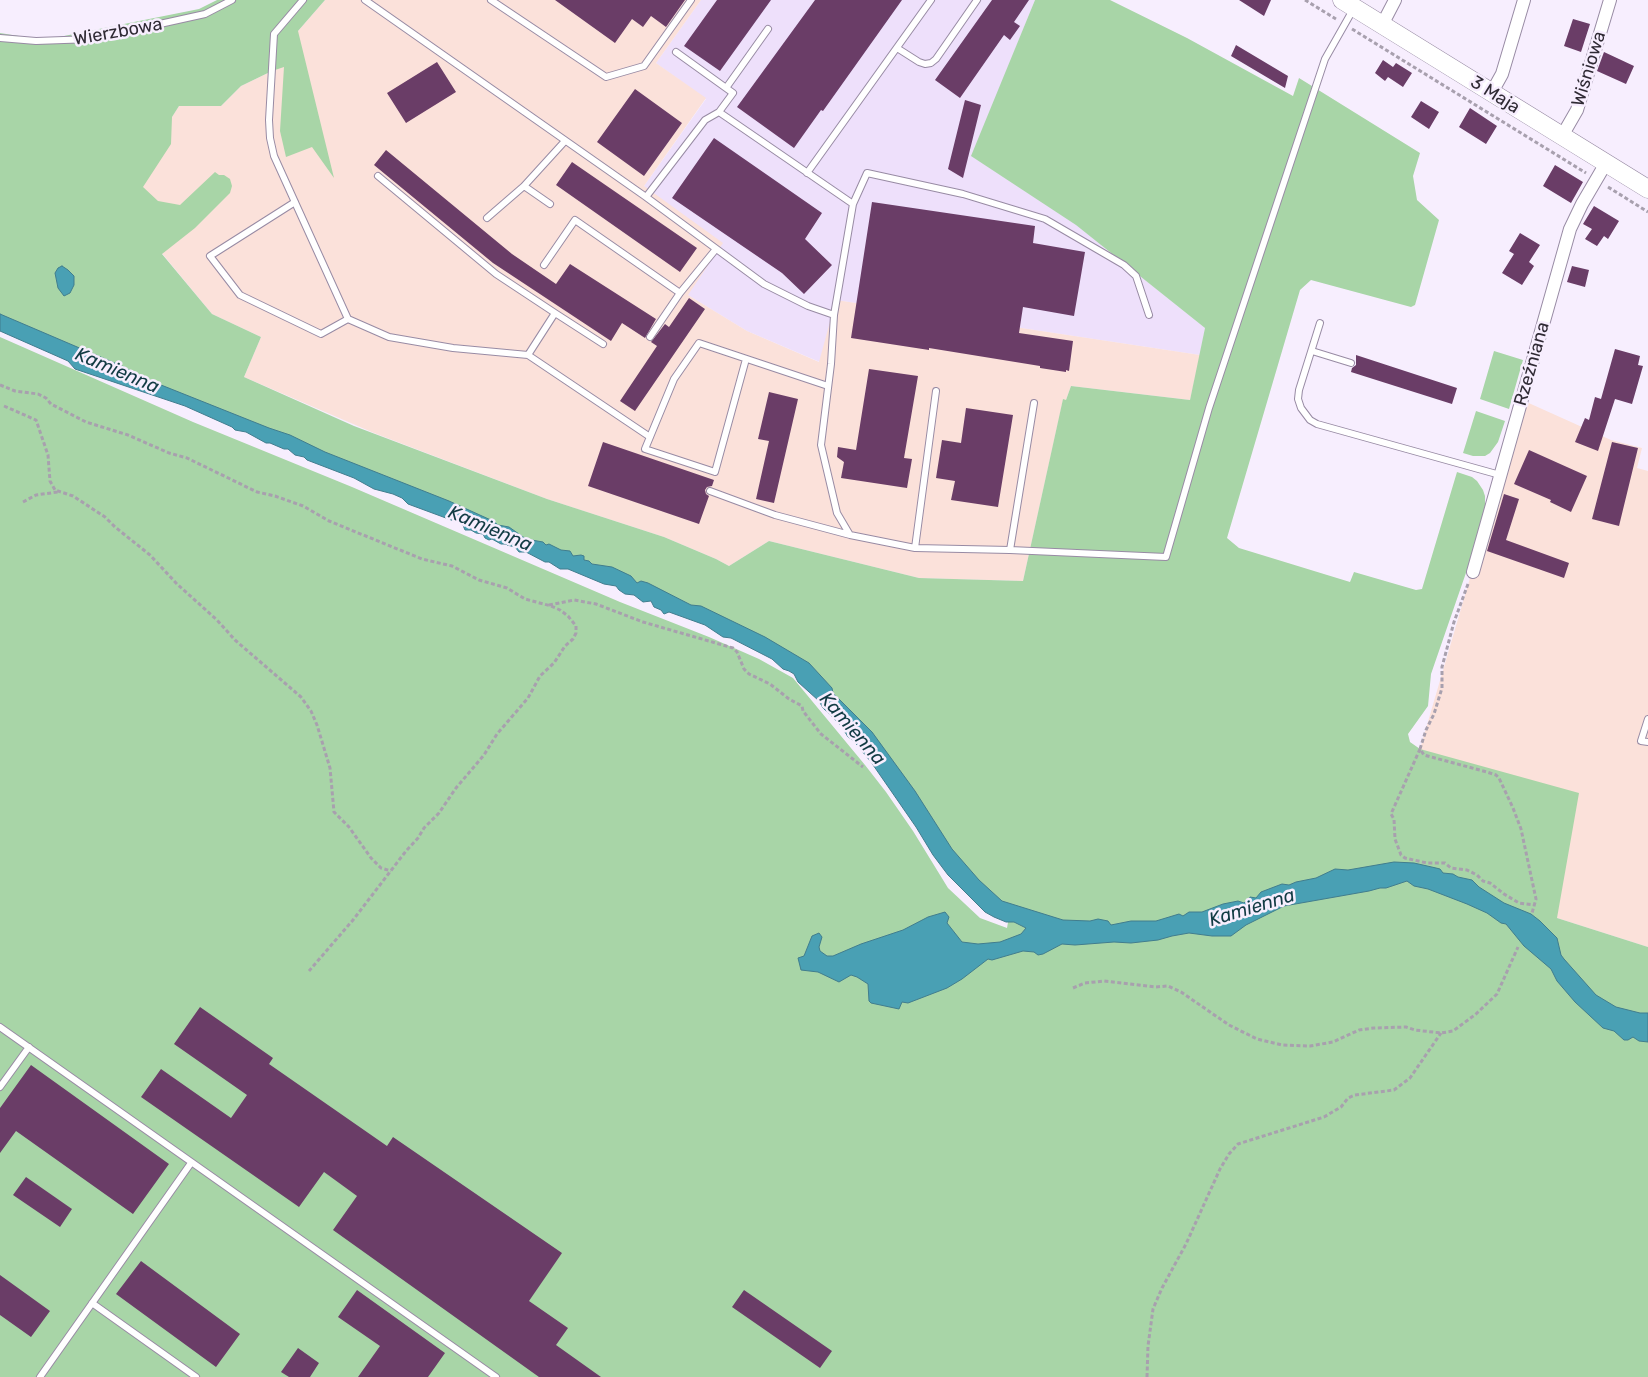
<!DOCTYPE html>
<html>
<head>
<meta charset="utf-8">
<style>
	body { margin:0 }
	canvas { display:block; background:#f7eefe }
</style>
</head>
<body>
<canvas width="1648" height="1377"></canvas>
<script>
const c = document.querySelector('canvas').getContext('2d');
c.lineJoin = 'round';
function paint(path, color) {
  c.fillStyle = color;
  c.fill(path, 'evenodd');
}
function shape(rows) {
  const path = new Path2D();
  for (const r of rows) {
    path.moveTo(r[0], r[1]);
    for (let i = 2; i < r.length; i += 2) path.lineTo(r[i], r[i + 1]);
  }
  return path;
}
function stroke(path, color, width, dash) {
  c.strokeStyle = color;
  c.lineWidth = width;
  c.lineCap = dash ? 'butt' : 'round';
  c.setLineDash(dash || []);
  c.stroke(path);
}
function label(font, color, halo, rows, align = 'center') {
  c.font = font + ' Rubik,sans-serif';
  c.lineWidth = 5;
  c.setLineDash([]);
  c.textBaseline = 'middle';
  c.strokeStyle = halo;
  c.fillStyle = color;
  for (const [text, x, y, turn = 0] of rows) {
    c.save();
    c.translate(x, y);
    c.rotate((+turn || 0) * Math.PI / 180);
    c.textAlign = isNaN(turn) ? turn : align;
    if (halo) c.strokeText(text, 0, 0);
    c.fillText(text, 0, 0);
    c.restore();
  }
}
const built = shape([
	[701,0,1035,0,972,156,1076,224,1205,328,1200,355,836,300,820,362,747,331,688,295,644,186,706,99,656,63]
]);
const industrial = shape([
	[325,0,701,0,656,63,706,98,644,186,723,243,688,295,747,331,819,362,836,300,1200,355,1190,400,1071,386,1066,400,1063,400,1023,581,919,578,769,541,729,566,716,559,664,537,547,499,374,433,244,377,261,337,212,314,118,200,179,106,221,106,241,86,272,71,298,31],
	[1522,400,1611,440,1642,448,1637,468,1648,471,1648,947,1557,918,1420,749]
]);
const green = shape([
	[217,0,325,0,298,31,334,178,312,147,286,157,280,131,284,67,272,71,241,86,221,106,179,106,172,117,171,144,143,187,158,201,180,205,215,172,219,175,224,175,230,179,232,186,230,193,195,228,162,254,212,314,261,337,244,377,354,426,547,499,664,537,716,559,729,566,769,541,919,578,1023,581,1063,399,1066,400,1071,386,1190,400,1205,328,1076,225,971,156,1035,0,1110,0,1187,38,1293,96,1299,78,1420,153,1413,176,1417,200,1439,220,1415,305,1411,307,1311,280,1300,290,1227,538,1239,548,1350,582,1354,572,1416,590,1422,589,1457,472,1472,477,1477,481,1483,490,1485,496,1485,506,1468,567,1431,674,1428,706,1408,734,1410,742,1420,749,1579,793,1557,918,1648,947,1648,1377,0,1377,0,337,193,422,352,487,620,602,709,637,759,659,793,678,865,765,886,792,913,831,948,888,980,918,1007,928,1010,911,982,893,785,655,0,318,0,33,44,40,199,9],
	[1494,351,1523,360,1509,409,1480,399],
	[1476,411,1505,421,1498,442,1490,453,1485,456,1473,456,1463,453]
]);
const water = shape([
	[62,266,68,270,74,276,74,285,70,293,64,296,58,288,55,273,58,268,62,266],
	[0,314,124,367,141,377,269,428,290,435,325,452,449,501,493,521,498,525,509,527,526,539,543,542,546,545,549,544,561,550,570,551,573,556,581,555,584,556,584,560,589,561,592,564,612,567,631,576,637,583,641,581,648,583,691,605,701,606,765,637,809,663,832,688,833,693,872,732,915,791,952,849,979,880,1002,901,1063,920,1090,921,1098,919,1108,921,1111,925,1131,921,1156,921,1179,914,1183,916,1189,912,1202,912,1223,904,1238,901,1244,903,1250,897,1256,898,1261,892,1282,884,1289,885,1296,882,1316,878,1335,869,1348,870,1394,862,1414,863,1436,868,1440,869,1443,873,1453,874,1458,877,1472,880,1479,887,1504,903,1531,914,1540,921,1557,938,1561,955,1564,959,1596,995,1616,1007,1640,1013,1648,1013,1648,1042,1639,1041,1633,1037,1628,1040,1624,1040,1614,1031,1603,1028,1575,1002,1557,981,1551,969,1524,946,1506,924,1501,923,1487,913,1467,904,1428,889,1414,886,1407,881,1386,888,1380,888,1369,891,1284,906,1246,925,1231,936,1212,936,1189,933,1172,936,1158,940,1131,943,1114,942,1075,945,1062,944,1043,954,1038,955,1034,952,1023,951,992,960,988,959,962,979,947,988,908,1003,902,1002,899,1009,871,1003,869,1001,868,984,857,977,851,975,839,982,818,972,801,970,798,958,804,956,812,936,819,933,822,937,819,947,820,951,827,956,833,956,861,944,903,930,928,917,945,912,949,917,947,923,962,942,978,944,1000,942,1021,934,1026,928,1014,922,1006,922,994,917,985,912,948,875,933,855,916,827,871,762,853,740,848,737,842,727,823,708,819,701,798,682,794,674,789,671,783,669,772,659,731,638,723,637,705,625,669,612,664,614,661,610,654,607,651,601,643,602,634,595,625,594,619,590,616,586,604,584,568,569,560,569,549,562,545,562,526,552,519,552,515,547,507,545,506,544,501,544,492,539,489,540,485,538,483,534,476,533,471,530,465,530,462,523,458,520,454,521,408,504,402,498,393,494,374,489,354,478,307,460,304,457,295,455,288,449,284,449,270,443,266,443,246,432,235,430,232,427,185,406,75,369,68,361,0,331,0,314]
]);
const building = shape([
	[555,0,685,0,666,27,651,16,643,27,632,19,615,43],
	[717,0,771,0,720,71,684,46],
	[815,0,902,0,823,111,821,110,794,148,737,107],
	[992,0,1029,0,1014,22,1020,26,1010,40,1004,35,960,98,935,80],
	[1239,0,1271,0,1264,16],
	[1573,19,1590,24,1581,52,1564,46],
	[1236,45,1288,76,1285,88,1231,56],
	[1604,52,1634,66,1626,84,1597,71],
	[1383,60,1393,67,1396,63,1412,73,1403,87,1388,77,1385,81,1375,73],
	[437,62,456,92,406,123,387,93],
	[635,89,682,123,644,176,597,142],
	[965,100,981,105,963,178,948,169],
	[1421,101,1439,112,1429,129,1411,117],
	[1470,108,1497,126,1486,144,1459,127],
	[714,138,822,213,805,239,832,265,804,294,782,273,672,198],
	[386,150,512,254,556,284,570,264,656,319,645,338,622,323,611,341,493,263,374,165],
	[572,162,697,248,680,272,556,185],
	[1555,165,1583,182,1571,203,1543,186],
	[872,202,1035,226,1033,243,1085,252,1074,316,1023,307,1019,333,1073,341,1069,371,1066,370,1066,372,1040,368,1040,366,929,348,929,350,851,338],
	[1594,206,1619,221,1608,239,1604,236,1597,246,1585,239,1592,229,1583,224],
	[1520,233,1540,245,1529,262,1534,266,1522,285,1502,273,1514,254,1509,251],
	[1572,266,1589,270,1585,287,1567,282],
	[689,298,705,309,635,411,620,401,657,346,651,342,665,324,669,327],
	[1615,349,1640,356,1638,365,1643,366,1632,404,1615,399,1598,451,1575,442,1585,418,1589,420,1595,397,1601,399],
	[1356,355,1457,388,1452,404,1351,372,1352,368,1356,365],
	[869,369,918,376,904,458,912,459,907,488,841,478,844,462,837,457,838,447,856,450],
	[769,392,798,399,774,503,756,499,769,441,758,439],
	[966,408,1013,415,998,507,951,500,955,481,936,478,942,440,961,443],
	[603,442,714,480,712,486,707,487,705,490,706,494,709,496,699,524,588,486],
	[1612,442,1638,448,1619,526,1592,519],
	[1529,450,1587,476,1571,512,1550,502,1551,500,1514,484],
	[1504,494,1519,499,1506,540,1569,563,1564,578,1487,551],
	[200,1007,273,1058,269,1064,387,1146,393,1137,562,1253,529,1301,568,1328,556,1345,601,1377,539,1377,333,1230,357,1196,324,1172,299,1207,141,1097,161,1069,231,1118,247,1095,174,1044],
	[31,1065,169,1164,133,1214,16,1131,0,1153,0,1108],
	[26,1177,72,1209,60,1227,13,1195],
	[141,1261,240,1334,216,1367,116,1294],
	[0,1275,50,1311,31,1337,0,1315],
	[357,1290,445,1353,428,1377,358,1377,380,1346,338,1317],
	[744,1290,832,1351,820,1368,732,1307],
	[298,1348,319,1363,310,1377,289,1377,281,1372]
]);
const path = shape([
	[1305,0,1336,19],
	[1352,29,1586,173],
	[1608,187,1648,212],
	[0,385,15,391,38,394,46,398,51,404,86,422,128,435,169,453,187,458,257,492,275,496,303,506,329,521,422,559,452,566,479,580,507,588,525,599,551,606,560,610,568,616,576,626,576,633,573,639,565,646,554,663,540,676,528,698,497,734,484,755,456,788,439,813,424,828,418,838,406,851,353,920,309,971],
	[4,406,36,420,48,455,50,481,55,490,73,496,105,517,115,527,150,555,177,584,217,620,235,640,301,697,311,711,317,725,330,768,334,812,349,827,371,858,381,868,391,871],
	[23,502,36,495,58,492],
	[1468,584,1454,622,1442,667,1442,688,1434,714,1426,730,1420,749,1424,755,1487,772,1496,775,1499,778,1513,808,1521,829,1536,899,1532,913],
	[549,605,574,600,596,604,643,622,733,648,737,652,744,669,749,674,770,684,789,699,802,706,803,711,821,734,863,767],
	[1420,749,1391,814,1394,819,1395,839,1401,855,1405,858,1427,863,1445,863,1451,868,1467,870,1477,875,1483,881,1490,883,1504,894,1519,903,1535,905],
	[1073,988,1085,983,1104,981,1155,987,1168,986,1181,992,1229,1025,1257,1039,1282,1045,1310,1046,1333,1042,1359,1030,1374,1028,1406,1027,1415,1030,1441,1033,1453,1031,1476,1014,1497,994,1518,947],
	[1147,1377,1148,1346,1153,1309,1162,1288,1186,1244,1220,1169,1229,1154,1238,1144,1324,1117,1341,1107,1348,1098,1355,1095,1394,1090,1410,1078,1441,1033]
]);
const lane = shape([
	[303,0,274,34,269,120,270,138,274,156,348,319,389,337,453,348,528,355],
	[365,0,646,197,764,284,808,306,834,315,853,204,719,112,705,120,646,197],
	[491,0,606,77,644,66,691,0],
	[0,38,36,41,92,39,205,14,232,0],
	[897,48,919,62,925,64,931,63,936,59,977,0],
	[676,52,733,93,719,112],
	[726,88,768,29],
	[807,173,931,0],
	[378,176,496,274,555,313],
	[295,202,210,256,240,295,321,334,348,319],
	[550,204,524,186,565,141],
	[853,204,867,173,963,194,1045,219,1124,265,1136,276,1149,315],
	[487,218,524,186],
	[544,265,575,220,680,293,716,249],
	[834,315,831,364,821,445,837,513,850,535,915,548,1010,550,1166,557,1209,408,1325,59,1354,8],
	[1320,323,1299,390,1298,399,1301,408,1310,420,1317,424,1500,475],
	[650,337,680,293],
	[603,344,555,313,528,355,650,437],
	[1312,351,1351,363],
	[746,359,715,472,645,449,674,379,699,343,828,386],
	[710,491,775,515,850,535],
	[915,548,936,391],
	[1010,550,1034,403],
	[1648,719,1641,741,1648,742],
	[0,1027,496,1377],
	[0,1087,29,1047],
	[92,1303,196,1377],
	[40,1377,191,1163]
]);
const street = shape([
	[1382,25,1395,0],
	[1492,92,1502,74,1524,0],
	[1562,136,1577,110,1610,0],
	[1473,572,1570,229,1582,204,1606,163]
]);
const secondary = shape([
	[1342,0,1648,189]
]);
const streetNames = [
	["Wierzbowa",118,32,-10],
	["Wiśniowa",1589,69,-73],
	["3 Maja",1495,95,32],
	["Rzeźniana",1532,364,-74]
];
const waterNames = [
	["Kamienna",117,371,23],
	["Kamienna",490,529,23],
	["Kamienna",852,729,49],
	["Kamienna",1252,908,-17]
];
paint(built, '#eee0fb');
paint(industrial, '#fbe1da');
paint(green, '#a8d5a7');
paint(water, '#49a0b4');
stroke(water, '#417d8e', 1);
paint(building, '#6a3d67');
stroke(lane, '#988ba4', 8);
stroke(street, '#988ba4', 14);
stroke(secondary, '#988ba4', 19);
stroke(path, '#a8a0ae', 3, [4, 2.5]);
stroke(lane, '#fff', 6);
stroke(street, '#fff', 12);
stroke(secondary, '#fff', 18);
label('18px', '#2f2a34', '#f7eefe', streetNames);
label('italic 19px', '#123b44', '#f7eefe', waterNames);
</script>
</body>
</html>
